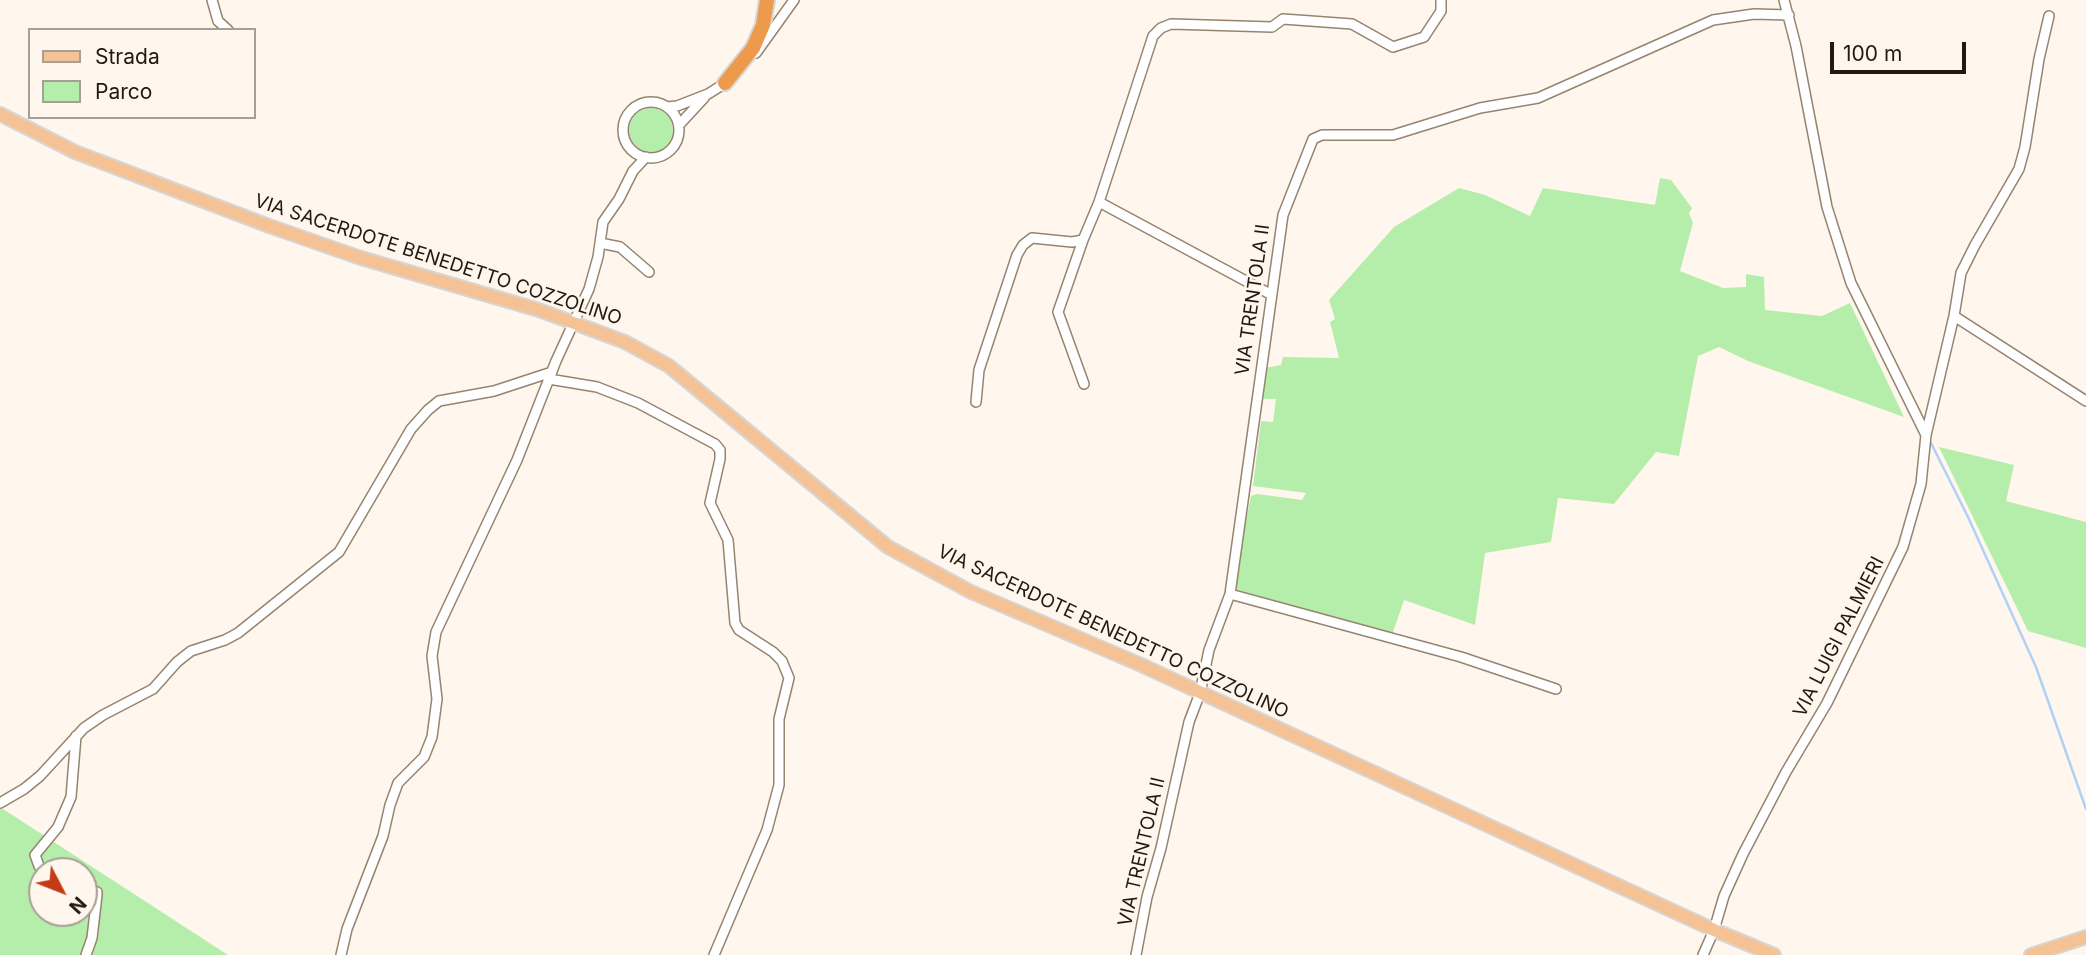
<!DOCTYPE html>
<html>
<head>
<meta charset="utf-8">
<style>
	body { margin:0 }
	#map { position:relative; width:2086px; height:955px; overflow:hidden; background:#fff7ee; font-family:Inter,sans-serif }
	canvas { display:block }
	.legend { position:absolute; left:28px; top:28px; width:228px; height:91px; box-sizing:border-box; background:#fff7ee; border:2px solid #a69f96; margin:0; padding:9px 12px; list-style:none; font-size:21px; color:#211a11 }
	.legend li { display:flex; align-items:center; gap:14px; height:35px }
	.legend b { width:35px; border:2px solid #a69f96 }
	.north { position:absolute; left:28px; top:857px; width:70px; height:70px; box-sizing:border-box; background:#fff7ee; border:2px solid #a69f96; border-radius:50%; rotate:132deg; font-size:19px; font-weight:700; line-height:28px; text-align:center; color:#211a11 }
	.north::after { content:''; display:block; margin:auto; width:24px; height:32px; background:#c43b17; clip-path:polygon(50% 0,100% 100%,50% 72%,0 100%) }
	.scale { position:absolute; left:1830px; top:42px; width:136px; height:32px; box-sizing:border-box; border:4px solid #211a11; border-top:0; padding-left:9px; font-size:21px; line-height:24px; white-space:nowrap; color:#211a11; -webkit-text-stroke:5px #fff7ee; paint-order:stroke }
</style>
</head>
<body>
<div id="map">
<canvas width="2086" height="955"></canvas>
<ul class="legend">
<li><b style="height:9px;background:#f4c294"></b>Strada</li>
<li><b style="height:19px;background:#b5eeab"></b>Parco</li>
</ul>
<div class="north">N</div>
<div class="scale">100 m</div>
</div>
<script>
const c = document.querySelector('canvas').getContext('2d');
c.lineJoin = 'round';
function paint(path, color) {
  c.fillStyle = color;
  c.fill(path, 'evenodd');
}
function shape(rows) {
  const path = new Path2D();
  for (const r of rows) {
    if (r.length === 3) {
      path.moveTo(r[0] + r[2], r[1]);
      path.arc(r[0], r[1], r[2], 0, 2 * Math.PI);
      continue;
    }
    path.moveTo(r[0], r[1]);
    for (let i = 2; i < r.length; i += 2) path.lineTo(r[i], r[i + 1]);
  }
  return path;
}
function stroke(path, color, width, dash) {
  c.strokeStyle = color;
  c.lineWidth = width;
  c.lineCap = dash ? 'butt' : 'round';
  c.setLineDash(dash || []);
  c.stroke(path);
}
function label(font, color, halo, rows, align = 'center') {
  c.font = font + ' Inter,sans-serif';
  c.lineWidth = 5;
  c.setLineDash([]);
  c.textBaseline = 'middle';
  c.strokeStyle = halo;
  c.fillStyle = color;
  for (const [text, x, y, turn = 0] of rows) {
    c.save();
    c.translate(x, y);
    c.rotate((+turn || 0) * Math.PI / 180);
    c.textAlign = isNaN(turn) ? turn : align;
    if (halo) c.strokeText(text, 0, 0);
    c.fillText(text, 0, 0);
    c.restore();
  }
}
const green = shape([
	[651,130,22],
	[1660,178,1671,180,1692,208,1689,213,1693,223,1680,271,1723,288,1746,287,1746,274,1764,277,1765,310,1822,316,1850,303,1904,417,1748,361,1719,347,1698,356,1679,456,1656,452,1614,504,1558,498,1551,542,1485,553,1475,625,1404,600,1392,635,1232,588,1251,496,1257,494,1302,500,1306,493,1253,486,1261,421,1273,422,1276,399,1263,399,1265,368,1281,365,1283,357,1339,358,1330,322,1335,319,1329,300,1394,227,1459,188,1485,195,1530,216,1543,188,1655,205],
	[1939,447,2014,465,2006,501,2086,522,2086,648,2028,631],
	[0,807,228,955,0,955],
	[42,871,84,871,84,913,42,913]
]);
const stream = shape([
	[1931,443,1968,517,2036,667,2086,809]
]);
const minor = shape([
	[212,0,218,21,228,30],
	[1784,0,1796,46,1827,207,1851,283,1926,435],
	[756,53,794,0],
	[651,130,28],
	[667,107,677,106,708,94,727,82],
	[679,125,704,98],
	[600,243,620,247,649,272],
	[1270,294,1099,202,1153,36,1161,28,1171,24,1272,27,1283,19,1352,24,1393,47,1424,37,1441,11,1441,0],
	[1954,316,2086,401],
	[549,379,597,387,638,403,715,444,720,450,720,459,710,503,728,540,735,623,739,630,773,652,782,661,789,678,779,719,779,785,767,830,714,955],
	[1084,384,1058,312,1083,240,1099,202],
	[976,402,979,370,1017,255,1023,245,1032,238,1072,242,1083,240],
	[1230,594,1461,657,1556,689],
	[0,803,24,789,40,776,84,728,103,715,153,689,177,662,191,651,225,640,238,633,339,552,411,429,428,410,439,401,494,391,552,372],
	[44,871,39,866,35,855,58,827,71,797,76,736],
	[84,887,97,892,97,895,92,938,86,955],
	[341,955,347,929,383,836,390,805,398,783,424,757,432,737,437,699,432,656,436,632,517,460,556,361,589,289,598,257,603,222,619,199,633,171,646,157],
	[1136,955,1147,897,1161,848,1189,722,1200,693,1209,650,1230,594,1283,215,1313,139,1322,135,1393,135,1480,108,1538,98,1713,20,1754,14,1789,15],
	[1703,955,1714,930,1724,896,1743,854,1786,772,1827,703,1903,547,1921,484,1926,435,1954,316,1961,273,1975,245,2019,169,2025,147,2039,59,2049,16]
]);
const major = shape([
	[0,114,75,152,269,226,361,258,539,310,625,342,669,366,888,547,971,592,1139,664,1714,930,1774,955],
	[2031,955,2086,937]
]);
const highway = shape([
	[725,83,753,48,763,25,767,0]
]);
const streetNames = [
	["VIA SACERDOTE BENEDETTO COZZOLINO",438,260,18],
	["VIA TRENTOLA II",1253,300,-82],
	["VIA SACERDOTE BENEDETTO COZZOLINO",1113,632,25],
	["VIA LUIGI PALMIERI",1839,637,-63],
	["VIA TRENTOLA II",1142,852,-77]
];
paint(green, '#b5eeab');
stroke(stream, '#afd1f8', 2.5);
stroke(minor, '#95846e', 12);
stroke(major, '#d7d6d4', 16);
stroke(highway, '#d7d6d4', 18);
stroke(minor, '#fff', 9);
stroke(major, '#f4c294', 12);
stroke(highway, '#ed9a4c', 14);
label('19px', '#211a11', '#fff7ee', streetNames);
</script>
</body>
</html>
